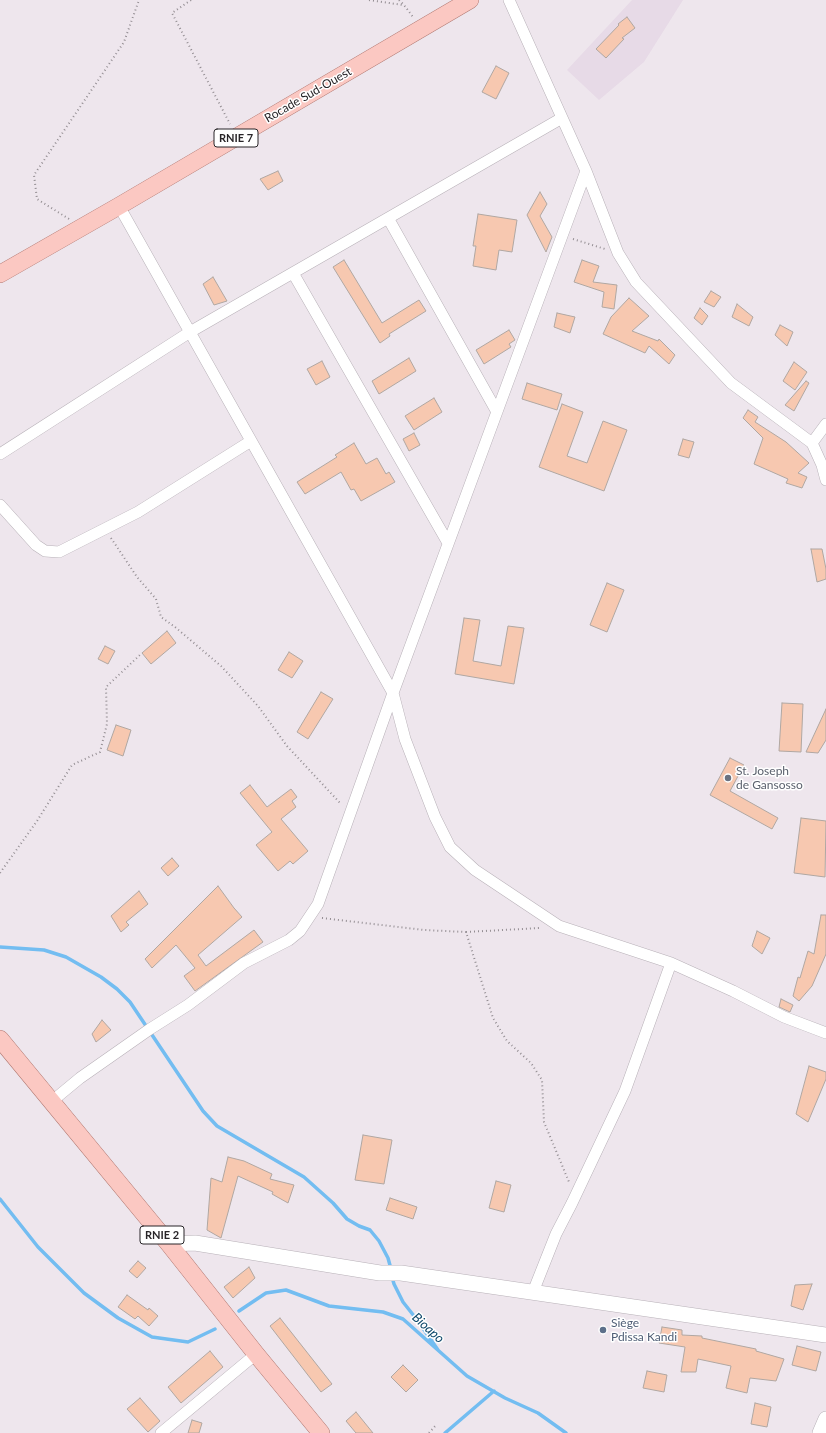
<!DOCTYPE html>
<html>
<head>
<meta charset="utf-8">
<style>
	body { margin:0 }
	canvas { display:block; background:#eee6ed }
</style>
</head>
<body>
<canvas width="826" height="1433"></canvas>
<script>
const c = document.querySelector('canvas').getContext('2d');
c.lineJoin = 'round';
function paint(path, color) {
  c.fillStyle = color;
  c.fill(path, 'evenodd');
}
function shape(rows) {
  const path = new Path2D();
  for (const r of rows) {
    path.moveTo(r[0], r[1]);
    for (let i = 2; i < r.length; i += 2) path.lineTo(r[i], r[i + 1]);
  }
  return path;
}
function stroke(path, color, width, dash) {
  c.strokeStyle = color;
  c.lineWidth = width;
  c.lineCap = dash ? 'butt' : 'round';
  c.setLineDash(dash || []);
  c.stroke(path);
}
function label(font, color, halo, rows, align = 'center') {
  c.font = font + ' Lato,sans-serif';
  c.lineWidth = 3;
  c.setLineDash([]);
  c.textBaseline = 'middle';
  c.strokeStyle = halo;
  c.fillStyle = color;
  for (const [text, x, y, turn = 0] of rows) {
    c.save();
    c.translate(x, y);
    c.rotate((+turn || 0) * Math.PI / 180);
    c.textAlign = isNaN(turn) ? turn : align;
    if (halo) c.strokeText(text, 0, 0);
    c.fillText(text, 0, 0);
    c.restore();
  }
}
const built = shape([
	[632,0,683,0,644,62,599,100,567,70]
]);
const stream = shape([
	[0,947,44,950,66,957,101,977,117,989,130,1002,203,1111,217,1126,304,1177,333,1203,347,1219,359,1226,370,1230,379,1241,388,1258,391,1269],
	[0,1199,38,1247,84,1293,118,1318,152,1337,188,1342,215,1329],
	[392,1277,394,1284,403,1302,418,1321,438,1350],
	[239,1311,266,1293,286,1290,329,1306,383,1312,403,1319,467,1376,505,1398,538,1413,566,1433],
	[445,1433,494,1391]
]);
const building = shape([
	[627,17,635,28,622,38,624,39,606,58,596,49,619,25,618,24,627,17],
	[496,66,509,73,496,99,482,92,496,66],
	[278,171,283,181,268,190,260,179,278,171],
	[540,192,547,204,540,216,552,237,546,252,527,215,540,192],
	[478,214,517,220,512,252,499,250,496,270,473,266,476,246,473,246,478,214],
	[344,260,382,323,419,300,426,311,389,334,390,336,380,343,333,267,344,260],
	[582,260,599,266,593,282,617,285,614,309,602,307,604,292,574,282,582,260],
	[213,277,227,301,214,305,203,284,213,277],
	[711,291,721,297,714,307,704,302,711,291],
	[629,298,649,316,632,331,658,341,659,339,675,355,669,364,649,346,645,353,603,334,611,317,629,298],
	[737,304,753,317,749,326,732,317,737,304],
	[700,308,708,316,702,325,694,318,700,308],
	[557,313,575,317,570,333,554,327,557,313],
	[780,325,793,332,787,346,775,335,780,325],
	[509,330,515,340,509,344,511,347,484,364,476,350,509,330],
	[409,358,416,371,379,394,372,381,409,358],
	[322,361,330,377,316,385,307,369,322,361],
	[794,362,807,372,795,390,783,381,794,362],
	[806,381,809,383,794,411,785,405,806,381],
	[527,383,562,394,557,410,522,399,527,383],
	[434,398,442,412,414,430,405,416,434,398],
	[562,404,583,412,567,456,587,463,603,421,627,430,604,491,539,467,562,404],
	[748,410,758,417,755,422,786,442,809,463,798,473,807,477,802,488,786,483,788,479,754,464,763,438,743,418,748,410],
	[414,433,420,445,409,451,403,439,414,433],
	[683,439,694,442,689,458,678,455,683,439],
	[354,443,366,464,377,458,386,474,389,472,395,482,361,501,354,489,351,490,341,472,305,494,297,482,337,457,335,455,354,443],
	[811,549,822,549,826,569,826,579,817,582,811,549],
	[607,583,624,590,607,632,590,625,607,583],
	[464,618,480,620,473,661,501,666,508,626,524,628,514,684,455,674,464,618],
	[167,631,176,643,151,664,142,653,167,631],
	[105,646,115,651,108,664,98,659,105,646],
	[289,652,303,661,292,678,278,670,289,652],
	[321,692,333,699,308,739,297,732,321,692],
	[782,703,803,704,801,752,779,751,782,703],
	[826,709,826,740,818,753,806,752,826,709],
	[116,725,131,730,123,756,107,750,116,725],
	[730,758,744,765,730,791,778,818,772,829,710,795,730,758],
	[250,785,267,807,291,789,297,797,292,801,296,807,281,819,308,851,293,864,290,861,278,871,256,845,272,832,240,793,250,785],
	[801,818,826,821,825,877,794,873,801,818],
	[172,858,179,866,168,876,161,868,172,858],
	[218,886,234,908,242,917,198,955,206,966,254,930,263,942,195,991,184,976,195,968,176,945,152,968,145,959,218,886],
	[139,891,148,904,126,922,129,925,121,932,111,916,139,891],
	[821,915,826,915,826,954,812,986,799,1001,793,996,798,977,800,978,808,951,814,954,821,915],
	[757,931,770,938,762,954,752,946,757,931],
	[781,999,793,1005,790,1012,779,1007,781,999],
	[102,1020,111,1030,96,1042,92,1034,102,1020],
	[809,1066,826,1072,826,1079,808,1122,796,1114,809,1066],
	[363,1135,392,1140,384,1184,355,1180,363,1135],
	[228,1157,244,1161,272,1174,270,1179,294,1185,288,1203,272,1194,273,1192,238,1176,221,1238,207,1230,211,1178,222,1182,228,1157],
	[496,1181,511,1185,504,1212,489,1208,496,1181],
	[390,1198,417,1207,413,1219,386,1210,390,1198],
	[138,1261,146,1268,137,1278,129,1271,138,1261],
	[249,1267,255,1278,233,1298,224,1287,249,1267],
	[812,1284,803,1310,791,1306,795,1285,812,1284],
	[127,1295,148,1310,149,1308,158,1316,149,1326,138,1316,135,1319,118,1307,127,1295],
	[280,1318,332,1384,321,1392,270,1326,280,1318],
	[662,1327,682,1330,682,1335,702,1336,702,1338,756,1349,756,1351,784,1359,776,1381,750,1378,747,1393,726,1388,731,1366,698,1359,696,1372,681,1372,685,1347,659,1343,662,1327],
	[797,1346,821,1352,816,1371,792,1365,797,1346],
	[210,1351,223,1367,181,1403,168,1387,210,1351],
	[403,1365,418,1380,406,1392,391,1377,403,1365],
	[647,1371,667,1375,664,1392,643,1388,647,1371],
	[140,1398,160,1421,148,1432,127,1409,140,1398],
	[755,1403,771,1407,767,1427,751,1424,755,1403],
	[356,1412,373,1433,356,1433,346,1421,356,1412],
	[192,1420,202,1423,199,1433,188,1433,192,1420]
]);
const path = shape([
	[191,0,172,13,230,124],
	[369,0,403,5],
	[399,0,404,5,413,17],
	[69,219,37,199,34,175,124,42,139,0],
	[573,239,605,249],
	[111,538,137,577,156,599,161,617,175,627,221,666,258,706,287,746,341,804],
	[0,873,37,821,72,765,100,752,107,724,106,687,142,653],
	[322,918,424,930,466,932,493,1018,507,1041,531,1063,542,1080,544,1122,569,1182],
	[466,932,540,928],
	[429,1433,436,1425]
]);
const street = shape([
	[509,0,586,171,618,253,636,282,731,383,812,443,822,465,826,480],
	[119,206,393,693,405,739,435,817,450,847,475,870,559,926,671,963,733,991,784,1017,826,1033],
	[388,218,497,412],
	[293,273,448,543],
	[812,443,826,424],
	[0,454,190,332,562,118],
	[0,505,36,545,45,551,59,552,138,512,251,441],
	[51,1102,80,1078,150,1029,188,1005,244,963,289,940,300,931,318,904,393,693,586,171],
	[533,1292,556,1234,572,1203,625,1091,671,963],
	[161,1433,256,1354]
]);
const secondary = shape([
	[169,1244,195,1243,380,1273,401,1273,826,1335],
	[820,1433,826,1419]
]);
const primary = shape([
	[0,274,119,206,470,0],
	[0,1039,169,1244,256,1354,321,1433]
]);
const markers = [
	[728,778,4,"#6b7280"],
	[603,1330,4,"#5c6f8a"]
];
const shields = [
	[236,138,44],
	[162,1235,44]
];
const shieldNames = [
	["RNIE 7",236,138],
	["RNIE 2",162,1235]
];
const streetNames = [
	["Rocade Sud-Ouest",308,95,-30]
];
const worshipNames = [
	["St. Joseph",736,771],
	["de Gansosso",736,785]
];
const serviceNames = [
	["Siège",611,1323],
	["Pdissa Kandi",611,1337]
];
const waterNames = [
	["Bioapo",428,1328,42]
];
paint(built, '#e7dae7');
stroke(stream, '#73bdf1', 3.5);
paint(building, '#f7c8b0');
stroke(building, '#b0a7a2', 1);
stroke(street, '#b8b1b8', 12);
stroke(secondary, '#b8b1b8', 16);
stroke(primary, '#b07871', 18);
stroke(path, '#948e93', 2, [1, 3]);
stroke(street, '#fff', 11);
stroke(secondary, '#fff', 15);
stroke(primary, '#fbc8c2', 17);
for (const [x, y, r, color] of markers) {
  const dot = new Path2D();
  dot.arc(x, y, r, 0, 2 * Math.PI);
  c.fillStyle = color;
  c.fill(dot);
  stroke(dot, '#fff', 1.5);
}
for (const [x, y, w] of shields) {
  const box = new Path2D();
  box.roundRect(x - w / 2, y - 9, w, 18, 3);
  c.fillStyle = '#fff';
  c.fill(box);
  stroke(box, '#282528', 1);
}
label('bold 11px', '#282528', null, shieldNames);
label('12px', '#282528', '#fff', streetNames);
label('12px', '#5b616d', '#fff', worshipNames, 'left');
label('12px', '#4e5e75', '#fff', serviceNames, 'left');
label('italic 13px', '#0d476a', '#fff', waterNames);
</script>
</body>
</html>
